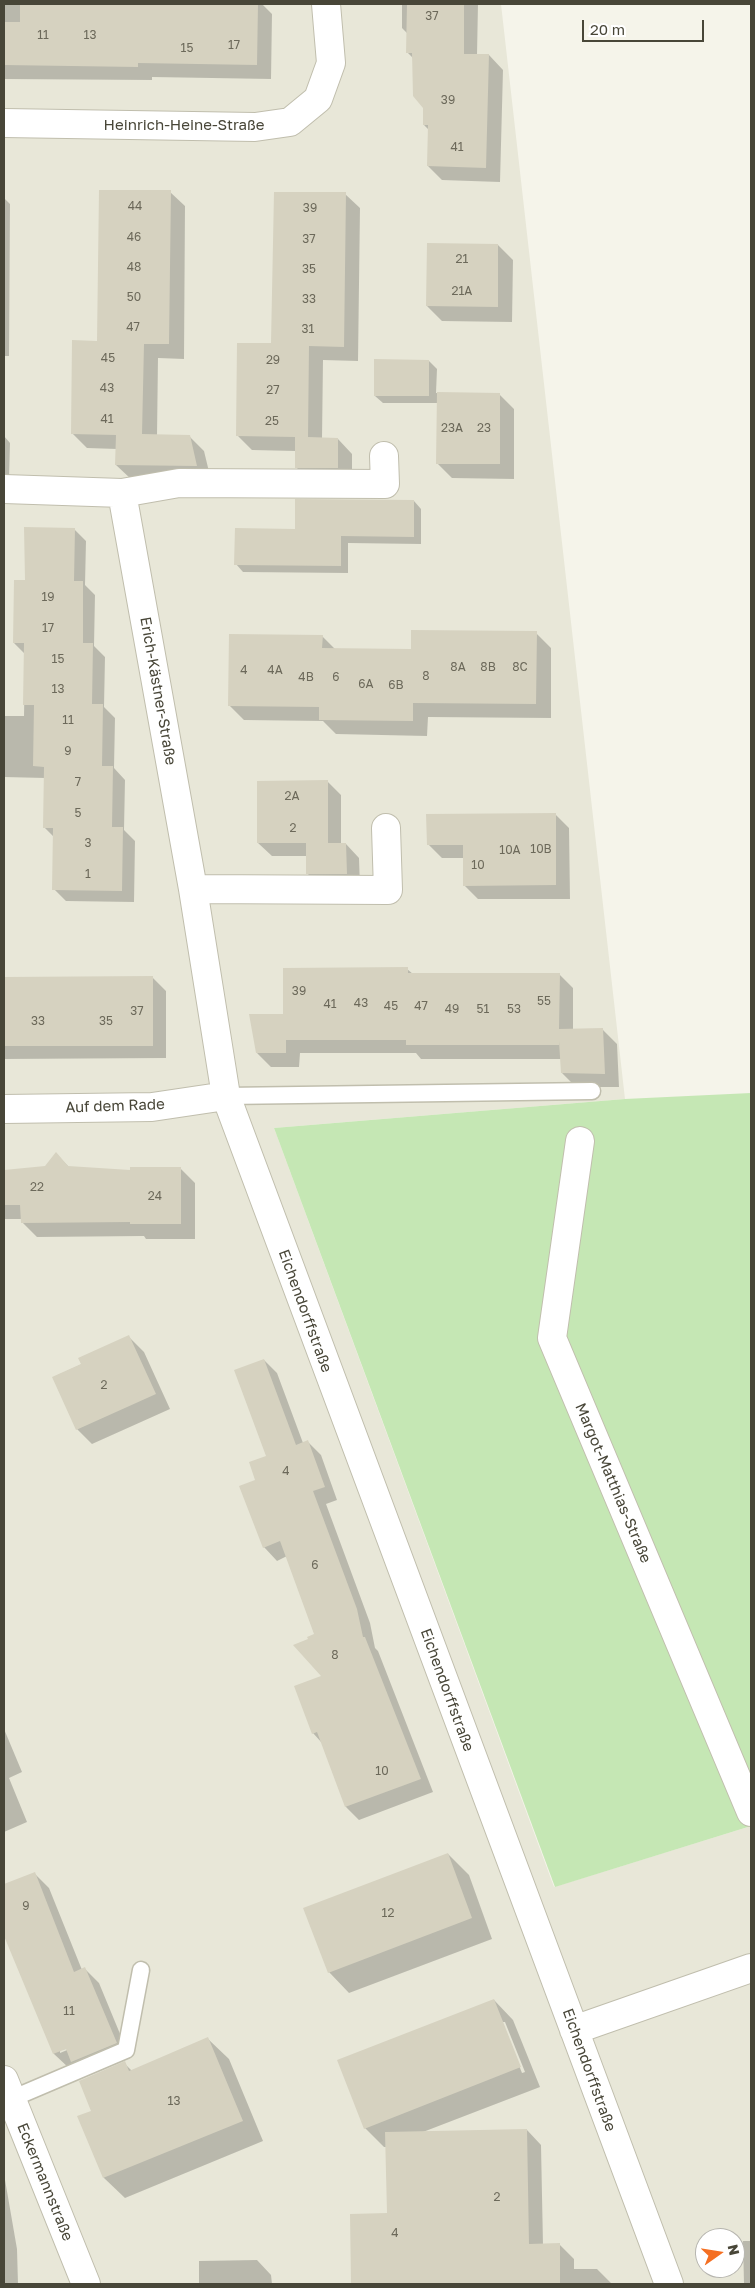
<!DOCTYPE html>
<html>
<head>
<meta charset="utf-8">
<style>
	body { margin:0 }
	#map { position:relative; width:755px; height:2288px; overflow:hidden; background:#f5f4ea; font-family:"Golos Text",sans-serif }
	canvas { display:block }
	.frame { position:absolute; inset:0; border:5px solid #484638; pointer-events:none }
	.north { position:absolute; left:695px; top:2228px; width:50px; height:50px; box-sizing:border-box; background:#fff; border:1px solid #b6b5af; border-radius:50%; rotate:77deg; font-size:14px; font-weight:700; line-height:20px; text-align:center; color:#484638 }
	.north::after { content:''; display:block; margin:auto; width:18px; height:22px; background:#f46f22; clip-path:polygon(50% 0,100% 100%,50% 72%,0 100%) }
	.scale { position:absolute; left:582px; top:20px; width:122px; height:22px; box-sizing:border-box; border:2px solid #484638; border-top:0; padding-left:6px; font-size:15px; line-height:18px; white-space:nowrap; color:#484638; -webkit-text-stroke:4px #fff; paint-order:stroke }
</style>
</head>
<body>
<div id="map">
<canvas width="755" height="2288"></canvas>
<div class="frame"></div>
<div class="north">N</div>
<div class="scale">20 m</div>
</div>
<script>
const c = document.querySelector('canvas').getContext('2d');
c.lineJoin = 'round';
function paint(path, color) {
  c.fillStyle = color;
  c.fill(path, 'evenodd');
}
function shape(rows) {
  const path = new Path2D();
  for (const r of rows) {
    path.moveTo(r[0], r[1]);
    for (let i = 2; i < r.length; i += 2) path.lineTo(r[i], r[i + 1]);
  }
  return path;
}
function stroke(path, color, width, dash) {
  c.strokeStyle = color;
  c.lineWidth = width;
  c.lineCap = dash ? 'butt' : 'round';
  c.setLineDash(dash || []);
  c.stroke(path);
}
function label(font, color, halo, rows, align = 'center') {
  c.font = font + ' "Golos Text",sans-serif';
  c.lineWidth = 5;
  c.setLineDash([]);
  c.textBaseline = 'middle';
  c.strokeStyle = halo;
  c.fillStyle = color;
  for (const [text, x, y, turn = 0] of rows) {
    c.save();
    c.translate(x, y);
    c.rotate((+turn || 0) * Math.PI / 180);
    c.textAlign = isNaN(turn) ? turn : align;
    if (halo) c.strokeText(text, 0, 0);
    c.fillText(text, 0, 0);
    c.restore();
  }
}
const residential = shape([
	[4,4,501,4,625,1099,274,1128,554,1887,751,1826,751,2284,4,2284],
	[705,2238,735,2238,735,2268,705,2268]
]);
const green = shape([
	[751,1093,751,1826,555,1887,274,1128,625,1099]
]);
const shadow = shape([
	[4,4,262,4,272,14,271,79,152,77,152,80,4,79],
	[402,4,478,4,477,55,489,55,503,70,500,182,442,180,428,166,429,130,424,125,424,108,413,58,407,52,408,34,402,28],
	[170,192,185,206,184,359,158,358,157,436,190,437,204,451,211,480,131,479,116,465,117,449,87,448,72,433,98,342],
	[345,194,360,208,358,361,323,360,322,439,338,439,352,454,352,482,311,482,296,467,296,451,252,450,238,436,273,344],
	[4,198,10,204,9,356,4,356],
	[498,245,513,260,512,322,442,321,427,306],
	[429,361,437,369,436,393,499,394,514,409,514,479,452,478,437,463,438,403,383,403,375,396],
	[4,436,10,443,9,478,4,478],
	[414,501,421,509,421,544,348,543,348,573,243,572,236,564],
	[74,529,86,541,85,585,95,595,94,646,105,657,104,707,115,718,114,768,125,780,124,830,135,841,134,902,66,901,54,889,55,838,44,827,45,778,4,777,4,716,24,716,25,654,14,643,26,582],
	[536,633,551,648,551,718,428,717,427,736,336,734,323,721,244,720,229,705,322,636,335,649,412,650],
	[327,781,341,795,341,844,346,844,359,858,360,887,321,887,307,873,307,856,272,856,258,843],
	[555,814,569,828,570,899,478,899,464,885,464,858,442,858,428,844],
	[407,969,413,974,559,974,573,988,573,1030,603,1030,617,1044,619,1087,576,1087,562,1073,562,1059,421,1059,416,1053,300,1053,299,1067,271,1067,257,1053,284,1016],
	[152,977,166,991,166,1058,4,1059,4,978],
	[56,1154,70,1168,131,1172,180,1168,195,1183,195,1239,146,1239,144,1236,37,1237,22,1222,22,1219,4,1219,4,1171,45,1168],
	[129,1337,144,1352,170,1409,92,1444,77,1429,54,1377,82,1364],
	[264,1360,277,1373,303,1443,308,1442,321,1455,337,1500,326,1504,370,1623,375,1648,378,1651,433,1792,359,1820,346,1807,322,1743,313,1733,323,1676,310,1640,315,1635,287,1556,277,1561,264,1547,257,1480,268,1456],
	[4,1729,22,1772,9,1778,27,1822,4,1832],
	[448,1854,469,1875,492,1939,349,1993,329,1972],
	[35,1874,49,1888,82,1970,85,1969,99,1983,130,2058,87,2076,76,2065,69,2068,54,2054,4,1932,4,1886],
	[72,2048,60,2053,60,2050],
	[494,2000,513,2020,540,2087,423,2132,527,2130,541,2145,543,2245,559,2244,574,2259,574,2269,597,2269,612,2284,352,2284,351,2215,388,2215,386,2147,384,2147,365,2128],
	[502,2022,505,2022,525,2072,522,2073],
	[208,2039,229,2059,263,2141,125,2198,104,2178,92,2112,124,2063,132,2071],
	[4,2174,17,2249,18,2284,4,2284],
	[743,2241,751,2241,751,2284,744,2284],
	[257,2260,271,2275,272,2284,199,2284,199,2261]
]);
const building = shape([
	[20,4,258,4,257,65,138,63,138,67,4,65,4,22,20,22],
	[407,4,464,4,464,54,489,54,486,168,427,166,428,125,423,125,423,108,413,96,412,53,406,53],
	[99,190,171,190,169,344,144,344,142,434,190,435,197,466,115,465,116,435,71,434,72,340,97,341],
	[274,192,346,192,344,347,309,346,308,437,338,438,338,468,295,468,295,437,236,436,237,343,271,343],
	[427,243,498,244,498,307,426,306],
	[374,359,429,360,429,396,374,396],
	[437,392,500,393,500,464,436,464],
	[295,499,414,500,414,537,341,536,341,566,234,565,235,528,295,529],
	[24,527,75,528,74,581,83,581,83,643,93,643,92,704,103,704,102,766,113,766,112,827,123,827,122,891,52,890,53,828,43,828,44,767,33,766,34,705,23,705,24,643,13,643,14,580,25,580],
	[411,630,537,631,536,704,413,703,413,721,319,720,319,707,228,706,229,634,323,635,322,648,411,649],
	[328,780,328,843,322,843,346,843,347,874,306,874,306,843,257,843,257,781],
	[556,813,556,885,463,886,463,845,427,845,426,814],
	[408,967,408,973,560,973,559,1029,603,1028,605,1074,561,1073,559,1041,559,1045,406,1045,406,1040,286,1040,286,1053,256,1053,249,1014,283,1014,283,968],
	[153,976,153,1046,4,1046,4,977],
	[56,1152,68,1166,130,1170,130,1167,181,1167,181,1224,130,1224,130,1222,21,1223,20,1205,4,1205,4,1170,45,1166],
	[129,1335,156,1394,76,1430,52,1377,81,1364,78,1358],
	[264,1359,296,1445,308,1440,325,1487,313,1491,357,1609,363,1637,365,1637,421,1779,345,1807,317,1732,312,1734,294,1686,321,1676,293,1645,308,1639,307,1637,314,1634,280,1541,263,1548,239,1486,255,1480,249,1462,266,1456,234,1370],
	[448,1853,472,1918,328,1973,303,1908],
	[35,1872,74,1972,85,1967,117,2043,71,2062,66,2049,53,2054,4,1936,4,1884],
	[494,1999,521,2067,364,2129,337,2060],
	[208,2037,243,2121,103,2178,77,2116,91,2111,79,2081,125,2061,129,2071],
	[527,2129,529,2244,560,2243,560,2284,351,2284,350,2214,387,2213,385,2132]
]);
const service = shape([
	[226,1096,592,1091],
	[11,2099,126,2050,141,1970]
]);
const minor = shape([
	[4,123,255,127,290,122,318,99,331,63,326,4],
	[4,489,122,493,193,889,226,1096,669,2284],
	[122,493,179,483,385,484,384,456],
	[193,889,388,890,386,828],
	[4,1109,152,1107,226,1096],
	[580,1141,552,1338,751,1812],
	[574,2030,751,1968],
	[4,2080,86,2284]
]);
const numberNames = [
	["37",432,16],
	["11",43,35],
	["13",90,35],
	["17",234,45],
	["15",187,48],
	["39",448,100],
	["41",457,147],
	["44",135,206],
	["39",310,208],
	["46",134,237],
	["37",309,239],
	["21",462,259],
	["48",134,267],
	["35",309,269],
	["21A",462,291],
	["50",134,297],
	["33",309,299],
	["47",133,327],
	["31",308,329],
	["45",108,358],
	["29",273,360],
	["43",107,388],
	["27",273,390],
	["41",107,419],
	["25",272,421],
	["23A",452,428],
	["23",484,428],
	["19",48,597],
	["17",48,628],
	["15",58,659],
	["8A",458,667],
	["8B",488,667],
	["8C",520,667],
	["4",244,670],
	["4A",275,670],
	["8",426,676],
	["4B",306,677],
	["6",336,677],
	["6A",366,684],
	["6B",396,685],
	["13",58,689],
	["11",68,720],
	["9",68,751],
	["7",78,782],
	["2A",292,796],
	["5",78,813],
	["2",293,828],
	["3",88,843],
	["10B",541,849],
	["10A",510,850],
	["10",478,865],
	["1",88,874],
	["39",299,991],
	["55",544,1001],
	["43",361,1003],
	["41",330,1004],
	["45",391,1006],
	["47",421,1006],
	["49",452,1009],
	["51",483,1009],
	["53",514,1009],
	["37",137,1011],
	["33",38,1021],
	["35",106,1021],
	["22",37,1187],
	["24",155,1196],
	["2",104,1385],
	["4",286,1471],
	["6",315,1565],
	["8",335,1655],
	["10",382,1771],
	["9",26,1906],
	["12",388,1913],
	["11",69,2011],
	["13",174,2101],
	["2",497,2197],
	["4",395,2233]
];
const streetNames = [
	["Heinrich-Heine-Straße",184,125],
	["Erich-Kästner-Straße",158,691,80],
	["Auf dem Rade",115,1106,-2],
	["Eichendorffstraße",305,1311,70],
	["Margot-Matthias-Straße",613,1483,67],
	["Eichendorffstraße",447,1690,70],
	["Eichendorffstraße",589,2070,70],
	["Eckermannstraße",45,2182,68]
];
paint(residential, '#e8e7d8');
paint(green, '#c5e7b4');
paint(shadow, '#0003');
paint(building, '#d6d2c0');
stroke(service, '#c0bead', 19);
stroke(minor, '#c0bead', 30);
stroke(service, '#fff', 16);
stroke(minor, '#fff', 28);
label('12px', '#6c695a', null, numberNames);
label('15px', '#484638', '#fff', streetNames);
</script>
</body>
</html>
